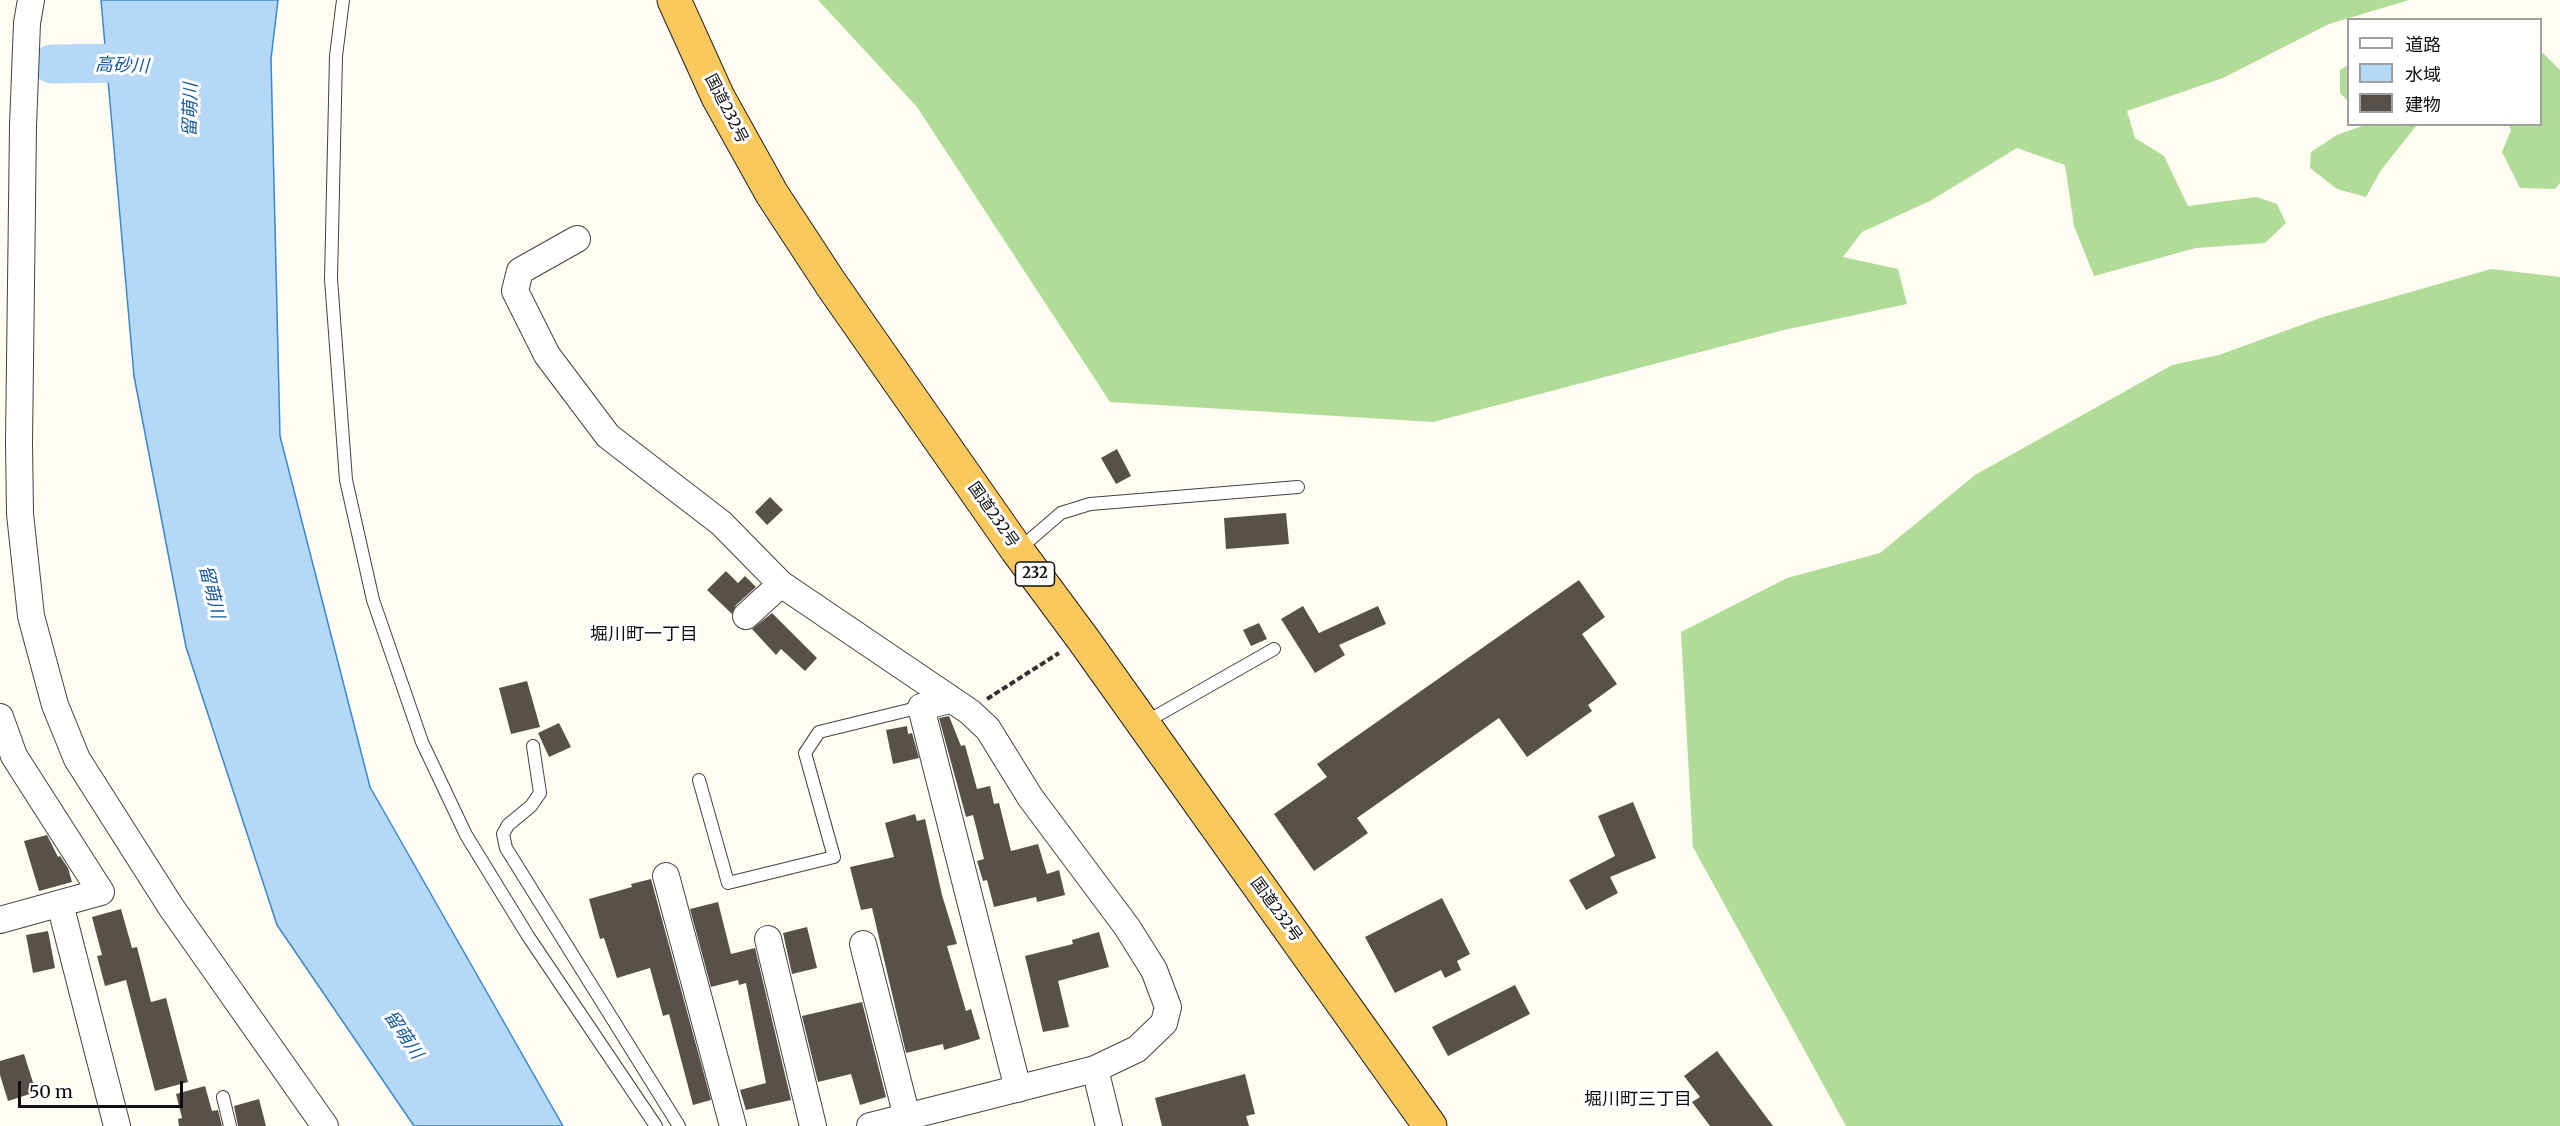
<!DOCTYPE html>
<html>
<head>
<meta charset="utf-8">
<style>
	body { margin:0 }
	#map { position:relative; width:2560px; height:1126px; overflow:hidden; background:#fffdf1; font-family:Merriweather,"Noto Sans JP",serif }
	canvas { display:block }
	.legend { position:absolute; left:2347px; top:18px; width:195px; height:108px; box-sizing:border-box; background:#fff; border:2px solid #9f9f9f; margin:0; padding:8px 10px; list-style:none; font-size:18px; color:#0f0f0f }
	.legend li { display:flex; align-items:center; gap:12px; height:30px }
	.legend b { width:30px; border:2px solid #9f9f9f }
	.scale { position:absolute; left:18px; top:1081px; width:165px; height:27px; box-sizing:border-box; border:3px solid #0f0f0f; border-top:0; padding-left:8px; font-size:18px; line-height:21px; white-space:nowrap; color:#0f0f0f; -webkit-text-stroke:4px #fff; paint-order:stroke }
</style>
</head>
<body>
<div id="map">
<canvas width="2560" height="1126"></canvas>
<ul class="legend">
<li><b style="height:8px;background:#fff"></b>道路</li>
<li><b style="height:16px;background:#b5d8f7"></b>水域</li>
<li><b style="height:16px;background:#58514b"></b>建物</li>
</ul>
<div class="scale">50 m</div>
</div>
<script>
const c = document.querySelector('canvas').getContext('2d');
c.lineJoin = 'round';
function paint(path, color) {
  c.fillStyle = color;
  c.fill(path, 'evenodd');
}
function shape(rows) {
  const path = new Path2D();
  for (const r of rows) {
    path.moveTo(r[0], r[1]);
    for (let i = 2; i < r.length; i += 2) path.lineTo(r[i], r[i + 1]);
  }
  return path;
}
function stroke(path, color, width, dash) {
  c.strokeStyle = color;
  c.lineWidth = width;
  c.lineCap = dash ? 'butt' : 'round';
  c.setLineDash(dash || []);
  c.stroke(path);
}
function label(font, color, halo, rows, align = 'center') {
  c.font = font + ' Merriweather,"Noto Sans JP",serif';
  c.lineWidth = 6;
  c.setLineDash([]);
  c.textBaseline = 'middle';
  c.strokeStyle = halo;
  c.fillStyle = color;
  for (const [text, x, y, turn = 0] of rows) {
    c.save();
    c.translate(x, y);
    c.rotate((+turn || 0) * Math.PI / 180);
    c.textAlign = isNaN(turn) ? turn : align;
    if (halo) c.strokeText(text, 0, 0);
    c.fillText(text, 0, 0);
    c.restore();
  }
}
const forest = shape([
	[818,0,2409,0,2329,24,2223,78,2127,111,2135,138,2164,156,2188,206,2257,197,2277,204,2286,223,2265,243,2196,248,2094,276,2074,226,2065,165,2017,148,1930,201,1862,232,1843,257,1898,269,1907,304,1784,330,1433,422,1110,402,917,107],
	[2541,53,2543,53,2560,70,2560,183,2555,189,2520,188,2502,152,2511,130,2509,125,2540,124],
	[2348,65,2348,101,2340,93,2340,70],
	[2365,125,2417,125,2381,170,2366,197,2337,189,2310,168,2311,152,2337,135],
	[2491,269,2560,277,2560,1126,1846,1126,1693,847,1681,632,1787,578,1880,553,1975,475,2172,365,2219,355,2323,317]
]);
const water = shape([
	[101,0,278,0,271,59,280,436,370,787,563,1126,414,1126,277,925,186,647,134,376,101,0]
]);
const river = shape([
	[52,64,122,63,160,65]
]);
const building = shape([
	[1117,449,1131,476,1116,484,1101,458],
	[770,497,783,510,767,525,755,512],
	[1286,513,1289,544,1226,549,1224,518],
	[726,571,738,583,745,576,756,587,736,605,732,614,707,590],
	[1579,580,1605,617,1582,634,1617,684,1588,705,1592,711,1527,757,1499,718,1357,818,1368,833,1314,871,1274,814,1327,777,1317,764],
	[1303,606,1319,633,1378,606,1386,624,1339,645,1345,655,1315,673,1281,619],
	[772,613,817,658,805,671,781,649,776,655,752,629],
	[1259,623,1267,639,1251,646,1243,630],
	[527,681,540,727,511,734,499,688],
	[949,716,961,746,965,745,977,789,990,786,994,804,999,803,1011,851,1038,844,1047,874,1059,870,1065,895,1037,902,1036,897,994,907,987,880,983,881,977,861,984,859,973,815,966,817,939,718],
	[559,723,571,747,549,757,538,733],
	[907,726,908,734,912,733,919,758,893,764,886,730],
	[1633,802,1656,858,1610,877,1618,893,1586,910,1569,880,1615,856,1598,816],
	[915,814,917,821,925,819,942,895,957,944,947,946,966,1011,971,1009,980,1039,944,1050,943,1044,906,1053,872,908,861,910,850,867,894,857,885,823],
	[47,835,58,857,60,856,68,868,72,882,39,891,24,841],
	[651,879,711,1100,693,1105,669,1014,663,1016,650,968,617,978,604,938,600,939,589,899,632,887,631,884],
	[1442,898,1470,954,1457,961,1461,970,1445,978,1441,970,1395,993,1365,937],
	[718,902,731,954,755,948,791,1100,746,1110,740,1090,766,1083,746,983,739,985,738,980,711,987,690,909],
	[121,909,132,948,137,947,151,1002,166,998,188,1082,155,1091,126,980,105,986,97,956,102,955,92,917],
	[807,927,817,968,792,974,783,933],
	[48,931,55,968,33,973,26,935],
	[1099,932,1109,967,1058,981,1069,1027,1043,1032,1025,956,1073,944,1072,940],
	[1515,985,1530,1014,1448,1056,1432,1027],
	[862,1002,886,1097,860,1105,851,1074,818,1082,802,1016],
	[1717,1051,1773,1126,1710,1126,1692,1102,1700,1097,1684,1076],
	[24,1054,36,1092,8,1101,0,1075,0,1061],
	[1245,1074,1255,1114,1246,1116,1249,1126,1162,1126,1155,1098],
	[205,1086,212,1111,218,1110,222,1126,179,1126,178,1119,182,1118,176,1094],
	[259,1099,266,1126,238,1126,234,1106]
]);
const path = shape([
	[987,699,1059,653]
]);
const service = shape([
	[343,0,336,56,331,279,346,480,373,600,422,742,466,835,528,936,656,1126],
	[1018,550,1061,513,1090,504,1298,487],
	[1144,723,1274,649],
	[533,746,540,793,531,806,508,825,503,834,506,848,679,1126],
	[699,780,728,883,834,857,805,753,819,732,921,707],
	[223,1097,230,1126]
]);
const minor = shape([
	[31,0,27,23,23,126,19,442,20,514,31,616,55,705,77,759,171,907,325,1126],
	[577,239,520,271,515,291,547,355,608,436,721,523,781,584,970,712,988,729,1030,797,1127,927,1154,970,1168,1007,1164,1023,1137,1049,1095,1069,870,1126],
	[746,616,781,584],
	[950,700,921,707,1018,1089],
	[0,717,14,756,101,892,0,920],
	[666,876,733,1126],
	[60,904,117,1126],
	[768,939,813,1126],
	[863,944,907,1117],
	[1095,1069,1109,1126]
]);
const trunk = shape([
	[674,0,718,97,772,194,831,284,1017,550,1083,639,1430,1126]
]);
const shields = [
	[1035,574,39]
];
const shieldNames = [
	["232",1035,574]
];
const streetNames = [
	["国道232号",726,109,63],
	["国道232号",993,515,55],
	["国道232号",1276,910,54]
];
const waterNames = [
	["高砂川",122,66,2],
	["留萌川",191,110,-89],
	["留萌川",211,592,76],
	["留萌川",403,1035,56]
];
const neighbourhoodNames = [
	["堀川町一丁目",644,635],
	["堀川町三丁目",1638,1100]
];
paint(forest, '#b1dc98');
paint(water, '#b5d8f7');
stroke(water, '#3a87d0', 1.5);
stroke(river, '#b5d8f7', 39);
paint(building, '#58514b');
stroke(service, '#424242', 14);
stroke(minor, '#424242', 28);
stroke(trunk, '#202020', 35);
stroke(path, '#313131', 4, [6, 3]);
stroke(service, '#fff', 12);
stroke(minor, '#fff', 26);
stroke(trunk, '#f9c95e', 33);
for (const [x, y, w] of shields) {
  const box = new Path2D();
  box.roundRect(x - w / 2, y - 12, w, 24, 4.5);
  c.fillStyle = '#fff';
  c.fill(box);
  stroke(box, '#0f0f0f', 1.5);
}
label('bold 15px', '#0f0f0f', null, shieldNames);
label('16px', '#0f0f0f', '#fff', streetNames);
label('italic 18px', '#1559a4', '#fff', waterNames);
label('18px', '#0f0f0f', '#fff', neighbourhoodNames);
</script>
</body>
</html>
